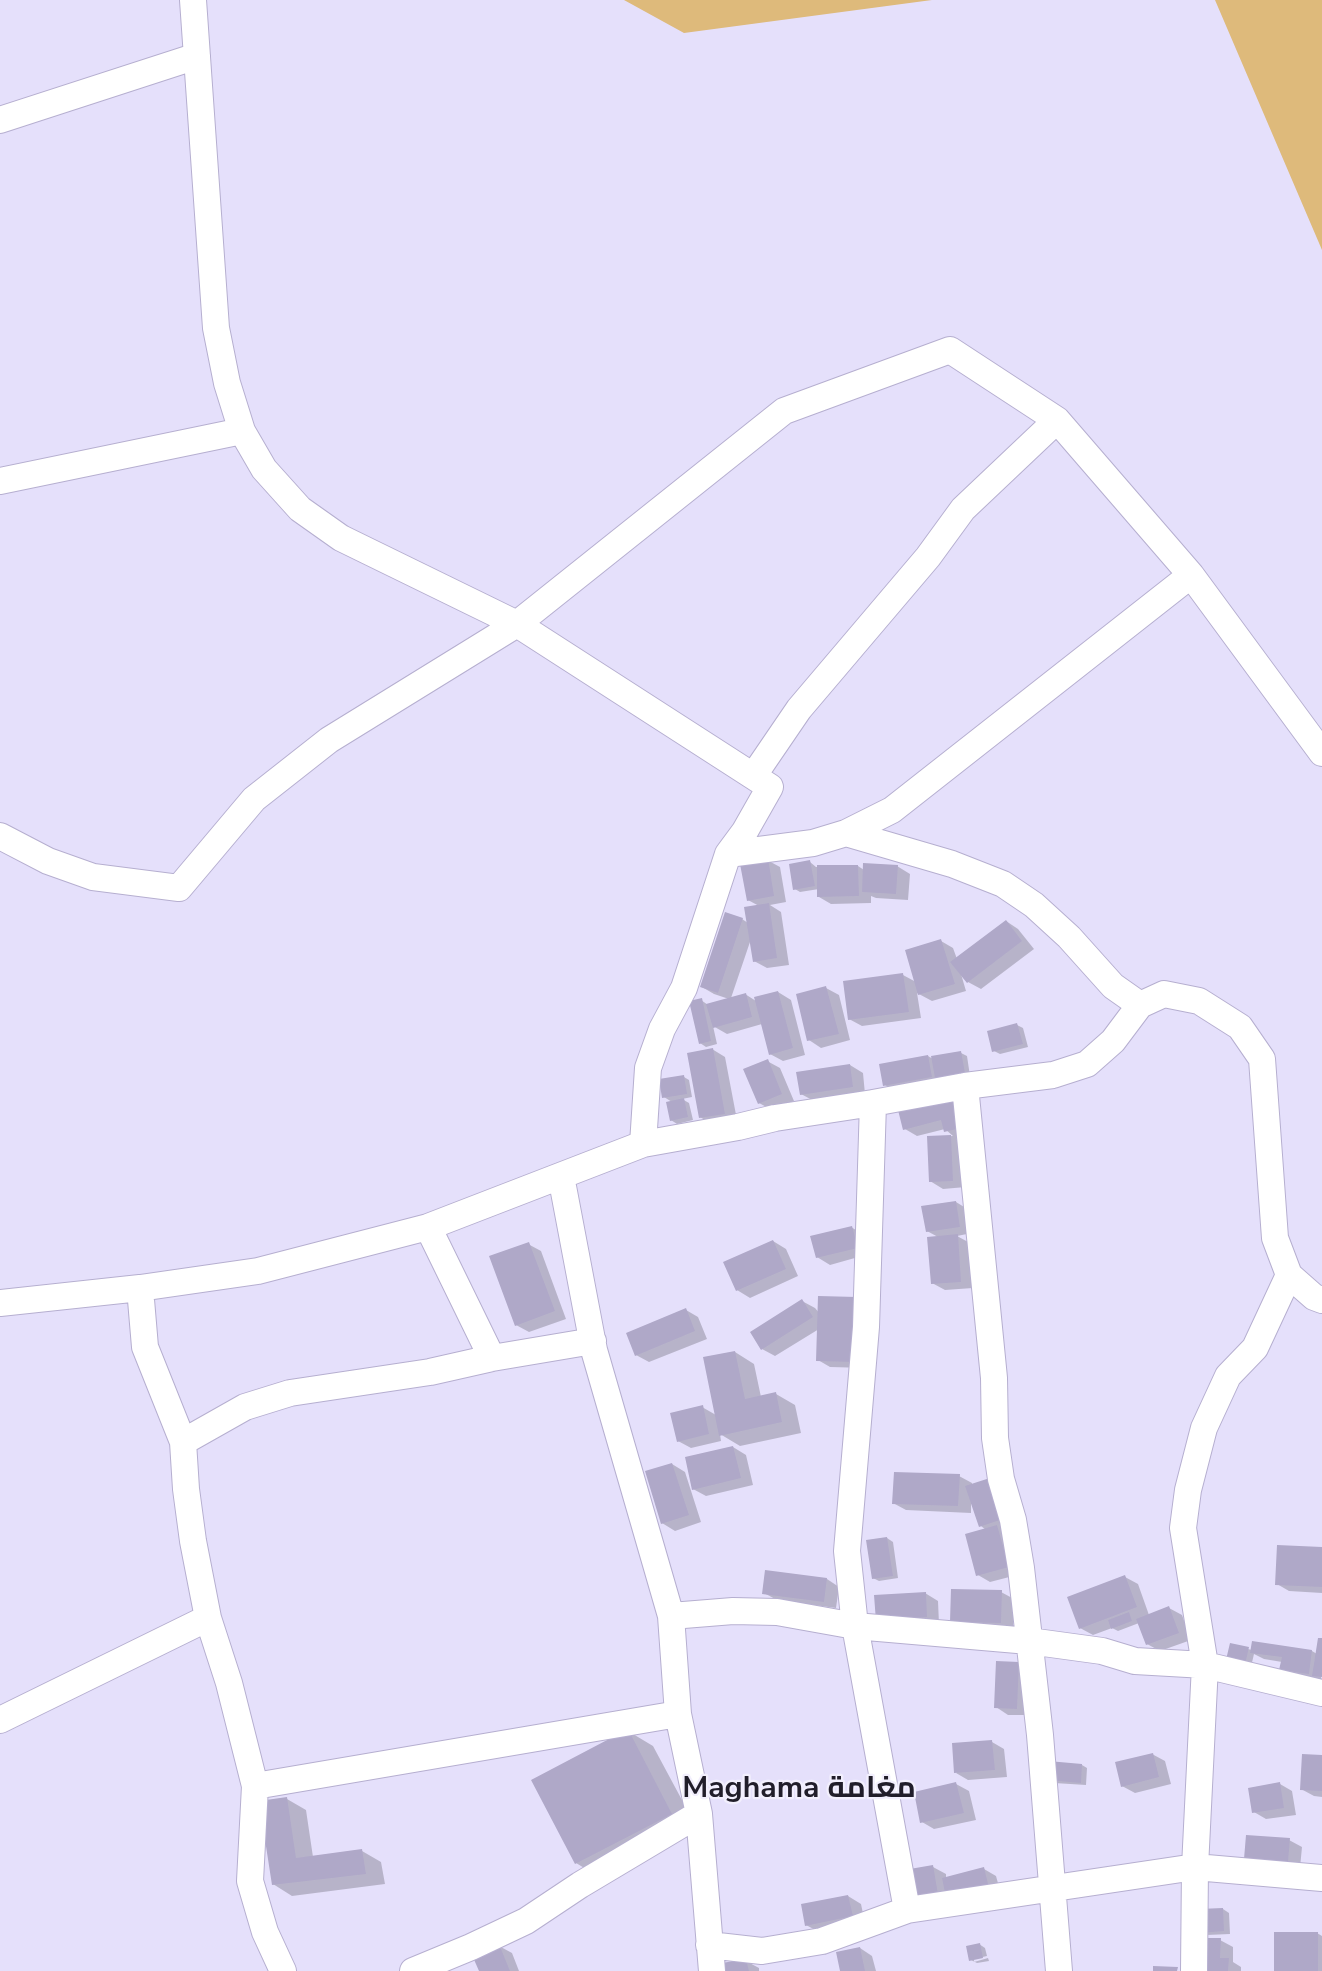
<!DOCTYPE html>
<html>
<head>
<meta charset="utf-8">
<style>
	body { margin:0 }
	canvas { display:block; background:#e5e0fb }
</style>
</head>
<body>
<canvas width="1322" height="1971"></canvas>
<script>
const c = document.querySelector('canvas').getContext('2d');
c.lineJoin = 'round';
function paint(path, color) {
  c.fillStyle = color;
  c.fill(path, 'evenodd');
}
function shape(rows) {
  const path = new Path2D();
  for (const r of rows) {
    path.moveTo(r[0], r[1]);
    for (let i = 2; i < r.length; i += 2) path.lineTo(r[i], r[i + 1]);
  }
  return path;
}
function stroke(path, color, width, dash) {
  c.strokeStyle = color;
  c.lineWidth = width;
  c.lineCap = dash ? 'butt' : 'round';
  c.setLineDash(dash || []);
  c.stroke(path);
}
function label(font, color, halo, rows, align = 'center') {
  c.font = font + ' "Nunito Sans",Cairo,sans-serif';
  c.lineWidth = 4.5;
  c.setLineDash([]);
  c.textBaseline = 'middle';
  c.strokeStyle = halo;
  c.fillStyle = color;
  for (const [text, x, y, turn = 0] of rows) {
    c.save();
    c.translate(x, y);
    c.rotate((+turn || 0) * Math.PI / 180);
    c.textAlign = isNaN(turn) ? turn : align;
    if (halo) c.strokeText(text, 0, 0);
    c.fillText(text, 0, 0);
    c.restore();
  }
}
const green = shape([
	[624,0,932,0,684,33],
	[1215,0,1322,0,1322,250]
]);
const shadow = shape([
	[767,860,780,867,786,902,770,905,781,912,789,965,767,968,754,961,751,939,731,998,745,994,756,1001,778,992,791,1000,805,1055,783,1061,770,1054,762,1024,727,1034,713,1026,717,1044,706,1047,700,1043,701,1000,708,1005,729,999,714,994,702,987,742,919,748,923,759,906,748,900],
	[810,862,816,867,858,866,864,870,897,866,910,874,908,900,876,898,871,896,871,903,831,904,819,897,819,889,800,892,795,889],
	[1006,921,1018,929,1034,949,981,989,968,982,961,974,966,991,932,1001,917,993,921,1018,862,1026,849,1019,903,975,916,982,941,941,953,948,957,959],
	[826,988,839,995,850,1040,821,1048,809,1040],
	[1017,1025,1023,1028,1028,1047,1000,1054,994,1051],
	[712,1049,725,1057,737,1120,713,1125,700,1117],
	[961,1053,967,1056,970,1076,897,1093,885,1085,928,1056,933,1059],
	[767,1061,780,1068,794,1101,772,1110,759,1103],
	[850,1065,863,1073,865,1094,814,1101,801,1094],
	[684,1077,689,1080,692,1097,682,1099,689,1103,693,1120,677,1124,671,1120,672,1102,664,1097],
	[957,1098,977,1134,956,1139,964,1143,966,1187,943,1189,930,1181,929,1137,953,1136,945,1129,917,1136,905,1129],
	[956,1202,969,1210,972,1233,957,1236,970,1243,973,1288,945,1290,932,1283,938,1237,927,1231],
	[851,1227,864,1235,869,1254,830,1265,817,1257],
	[773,1241,786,1249,798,1276,750,1298,737,1290],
	[528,1244,541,1251,566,1319,529,1332,516,1325],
	[802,1301,815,1308,867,1368,830,1367,818,1360,819,1329,775,1356,762,1349],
	[686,1310,698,1317,707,1339,649,1362,636,1355],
	[735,1352,754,1364,761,1397,776,1394,795,1405,801,1433,740,1446,720,1434,721,1441,691,1448,678,1441,702,1407,716,1415],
	[733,1447,746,1455,753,1485,706,1496,693,1489],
	[672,1464,685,1472,701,1522,675,1531,662,1523],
	[959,1476,972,1483,972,1485,992,1479,1021,1574,990,1582,978,1575,986,1530,981,1526,971,1500,971,1513,906,1510,893,1503],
	[887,1538,893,1542,898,1578,879,1581,873,1578],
	[1322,1549,1322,1593,1289,1591,1277,1584],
	[1125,1577,1138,1584,1149,1615,1169,1608,1182,1615,1191,1640,1160,1651,1147,1644,1139,1623,1118,1631,1112,1628,1093,1635,1080,1628],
	[827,1579,839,1587,836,1608,777,1600,764,1593],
	[1001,1592,1014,1599,1013,1630,965,1628,952,1621],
	[925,1593,938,1601,939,1624,890,1627],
	[1322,1640,1321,1681,1294,1677,1281,1669,1282,1662,1264,1659,1254,1654,1250,1671,1231,1645,1252,1650,1253,1642,1312,1651,1317,1654],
	[1019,1663,1031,1671,1030,1715,1008,1715,996,1707],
	[628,1731,653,1746,697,1828,601,1878,576,1863],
	[992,1742,1004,1749,1007,1777,968,1780,956,1773],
	[1152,1754,1165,1761,1171,1784,1135,1793,1122,1786],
	[1322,1757,1322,1797,1314,1796,1301,1789],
	[1082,1765,1087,1768,1086,1785,1054,1783,1048,1779],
	[956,1784,969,1791,976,1820,934,1829,922,1822],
	[1280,1784,1292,1791,1296,1815,1266,1819,1254,1812],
	[287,1799,306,1810,313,1857,362,1851,381,1862,385,1884,292,1896,273,1884],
	[1289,1840,1302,1847,1300,1868,1258,1865],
	[933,1867,946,1874,946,1878,984,1869,996,1876,1001,1894,923,1905],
	[848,1896,861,1904,865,1923,819,1932,806,1925],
	[1223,1909,1229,1913,1230,1934,1207,1935,1201,1932,1200,1910],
	[1317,1933,1322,1936,1322,1971,1276,1971],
	[1220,1940,1233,1947,1233,1962,1241,1967,1241,1971,1199,1971],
	[979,1944,985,1948,987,1956,974,1959,974,1962,988,1958,989,1961,977,1963,971,1960],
	[499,1946,512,1953,519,1971,480,1971],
	[860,1948,872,1956,876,1971,842,1971],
	[746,1961,759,1968,759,1971,725,1971]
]);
const building = shape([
	[768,858,774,896,747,901,740,864],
	[810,860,815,886,793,890,789,864],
	[863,863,898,865,896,894,862,892],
	[817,865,858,865,859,896,817,897],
	[769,903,777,958,753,962,744,907],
	[725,912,743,918,718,993,700,987],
	[1006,920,1022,941,967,983,950,962],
	[941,939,955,984,918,995,905,950],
	[903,973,909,1012,848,1020,843,981],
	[826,986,839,1034,807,1041,796,994],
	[778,991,793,1048,769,1055,754,997],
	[746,993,752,1017,713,1028,706,1004],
	[702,998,711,1041,699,1044,689,1001],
	[1017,1023,1023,1044,992,1052,987,1031],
	[713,1048,725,1114,699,1118,687,1053],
	[961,1051,965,1073,935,1078,931,1056],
	[928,1055,932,1077,883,1086,879,1064],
	[768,1059,782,1094,758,1104,743,1069],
	[850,1064,853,1087,800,1095,796,1072],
	[684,1075,687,1094,662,1098,659,1079],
	[958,1096,965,1127,944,1132,941,1120,903,1130,898,1110],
	[684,1098,688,1117,670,1121,666,1102],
	[951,1135,953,1181,929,1182,927,1136],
	[956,1201,960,1227,926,1232,921,1206],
	[852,1226,858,1248,816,1258,810,1236],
	[958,1234,961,1282,931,1284,927,1237],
	[773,1240,786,1269,736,1291,723,1262],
	[529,1242,555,1311,515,1326,489,1256],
	[818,1296,857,1297,855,1362,816,1361],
	[802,1299,813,1317,761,1350,750,1332],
	[686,1308,695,1331,635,1356,626,1333],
	[735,1351,745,1399,776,1392,782,1422,719,1436,703,1357],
	[703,1405,709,1434,677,1442,670,1413],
	[733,1446,741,1478,692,1490,685,1457],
	[672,1463,689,1515,661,1524,645,1471],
	[894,1472,960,1474,958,1506,892,1504],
	[993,1477,1006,1518,979,1527,965,1486],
	[997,1525,1009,1567,976,1576,965,1534],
	[887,1537,893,1576,872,1579,866,1540],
	[1277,1545,1322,1547,1322,1587,1275,1585],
	[765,1570,827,1578,824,1602,762,1594],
	[1125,1575,1137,1607,1079,1629,1067,1597],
	[951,1589,1002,1590,1001,1623,950,1622],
	[926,1592,927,1617,876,1621,874,1595],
	[1169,1606,1179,1633,1146,1645,1136,1619],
	[1129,1612,1132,1621,1111,1629,1108,1620],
	[1318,1638,1322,1638,1322,1677,1312,1676],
	[1252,1641,1312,1650,1309,1674,1279,1670,1282,1657,1250,1653],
	[1230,1643,1249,1647,1244,1669,1225,1664],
	[996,1661,1019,1662,1017,1709,994,1708],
	[628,1729,672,1814,575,1864,531,1780],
	[992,1740,995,1770,954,1773,952,1743],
	[1153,1753,1159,1777,1121,1787,1115,1762],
	[1302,1754,1322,1755,1322,1791,1300,1790],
	[1048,1761,1082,1764,1081,1783,1047,1780],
	[956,1782,964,1813,920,1823,914,1792],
	[1280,1782,1284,1808,1252,1813,1248,1788],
	[287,1797,296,1858,362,1849,366,1874,272,1885,259,1801],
	[1246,1835,1290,1838,1288,1862,1244,1859],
	[933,1865,938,1894,909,1899,904,1870],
	[984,1867,989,1888,946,1898,942,1878],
	[848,1895,853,1916,805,1926,801,1904],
	[1223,1908,1224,1931,1200,1933,1199,1909],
	[1274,1932,1318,1932,1318,1971,1274,1971],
	[1198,1938,1221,1938,1220,1958,1229,1958,1228,1971,1197,1971],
	[980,1943,983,1958,969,1961,966,1946],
	[499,1944,510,1971,479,1971,472,1955],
	[860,1947,865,1971,840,1971,836,1952],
	[746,1959,749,1971,724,1971,722,1963],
	[1153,1966,1178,1967,1177,1971,1153,1971]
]);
const minor = shape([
	[193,0,216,328,227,383,242,431,264,469,300,509,341,538,517,624,770,787,745,831,728,854,684,988,662,1029,648,1068,643,1144],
	[0,120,197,56],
	[0,481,242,431],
	[754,775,799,709,928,557,963,509,1057,420],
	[846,833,952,864,1003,884,1034,905,1069,937,1113,986,1140,1005],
	[0,836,48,861,93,877,179,888,254,799,329,740,517,624,784,411,950,350,1057,420,1191,575,1322,753],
	[728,854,813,843,846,833,892,810,1191,575],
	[965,1086,994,1378,995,1438,1001,1479,1013,1520,1021,1568,1040,1735,1059,1971],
	[873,1103,866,1327,847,1551,855,1626,907,1910],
	[561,1176,594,1350,671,1616,678,1714,699,1814,712,1971],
	[428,1227,492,1358],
	[140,1288,145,1347,183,1442,186,1489,193,1541,208,1618,229,1683,255,1786,250,1881,265,1932,283,1971],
	[0,1303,140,1288,258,1271,428,1227,643,1144,738,1127,775,1118,873,1103,965,1086,1053,1075,1087,1064,1113,1041,1140,1005,1164,994,1199,1001,1240,1027,1262,1059,1275,1238,1289,1275,1314,1297,1322,1300],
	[183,1442,245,1407,290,1393,430,1372,492,1358,593,1341],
	[671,1616,733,1611,777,1612,855,1626,1029,1641,1102,1651,1135,1661,1205,1665,1322,1693],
	[0,1720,208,1618],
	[255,1786,678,1714],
	[709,1945,762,1951,822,1941,907,1910,1195,1867,1322,1878],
	[413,1971,471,1947,526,1921,580,1885,699,1814],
	[1194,1971,1195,1867,1205,1665,1183,1528,1188,1490,1204,1428,1228,1376,1255,1348,1289,1275]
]);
const townNames = [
	["Maghama مغامة",799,1790]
];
paint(green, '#deba7b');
paint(shadow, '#0003');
paint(building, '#afa8c8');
stroke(minor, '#b6afd0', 28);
stroke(minor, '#fff', 26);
label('bold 30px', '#211e2a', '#f2effd', townNames);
</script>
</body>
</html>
